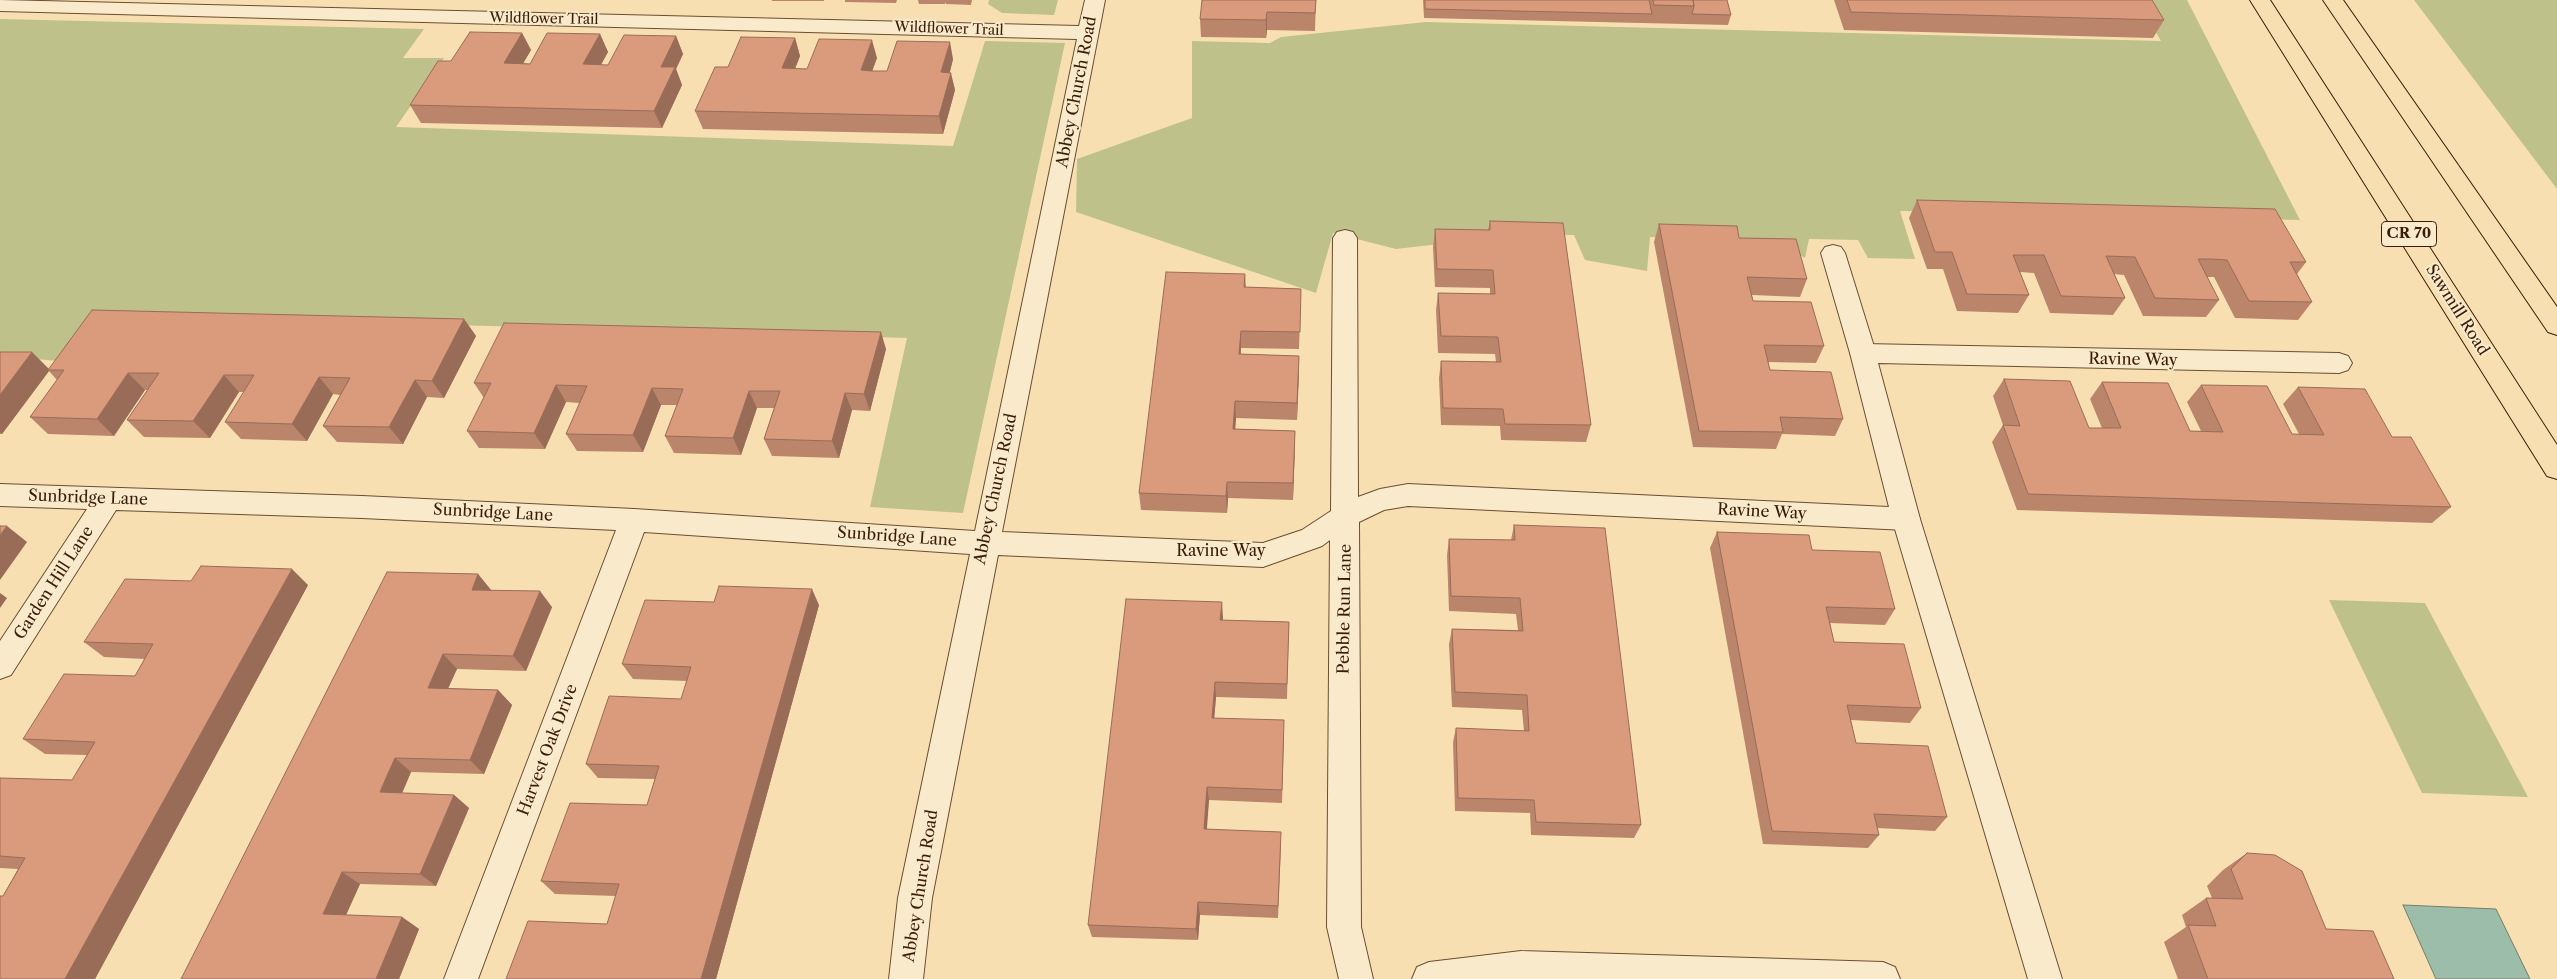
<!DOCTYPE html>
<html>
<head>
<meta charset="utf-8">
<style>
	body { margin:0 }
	canvas { display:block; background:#f8dfb1 }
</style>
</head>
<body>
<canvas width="2557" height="979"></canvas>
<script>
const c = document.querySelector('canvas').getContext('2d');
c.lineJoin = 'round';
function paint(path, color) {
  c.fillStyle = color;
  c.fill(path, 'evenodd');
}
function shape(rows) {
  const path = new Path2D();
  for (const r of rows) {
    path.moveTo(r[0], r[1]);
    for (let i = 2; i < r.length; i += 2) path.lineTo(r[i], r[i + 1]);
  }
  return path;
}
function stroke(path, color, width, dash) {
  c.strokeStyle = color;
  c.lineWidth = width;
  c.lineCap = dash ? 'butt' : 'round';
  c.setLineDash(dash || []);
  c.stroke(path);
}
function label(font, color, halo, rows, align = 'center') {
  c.font = font + ' "Libre Caslon Text",serif';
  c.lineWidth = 4;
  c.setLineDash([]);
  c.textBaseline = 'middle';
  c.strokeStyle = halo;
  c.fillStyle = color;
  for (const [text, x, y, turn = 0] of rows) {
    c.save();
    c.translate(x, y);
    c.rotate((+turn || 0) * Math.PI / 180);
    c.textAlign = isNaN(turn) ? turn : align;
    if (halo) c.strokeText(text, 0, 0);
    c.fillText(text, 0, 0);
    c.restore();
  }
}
const green = shape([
	[989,0,1058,0,1054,15,1002,13,988,4],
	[2137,0,2187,0,2300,220,1900,211,1915,259,1868,258,1858,240,1809,239,1805,258,1789,249,1741,242,1650,237,1647,271,1585,260,1574,235,1495,233,1475,240,1396,249,1333,233,1316,293,1076,212,1077,159,1192,118,1192,41,1270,43,1281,37,1426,22,2161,41],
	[2414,0,2557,0,2557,189],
	[0,19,424,29,403,58,444,58,396,127,953,146,985,41,1065,43,963,513,870,507,907,338,105,315,70,362,0,356],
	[2329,600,2425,603,2528,797,2422,793]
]);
const water = shape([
	[2403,905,2496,909,2530,979,2436,979,2403,905]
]);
const service = shape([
	[1833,245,1841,247,1845,253,1876,353,1872,360,1863,362,1854,360,1850,353,1821,253,1825,247,1833,245],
	[1906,508,1916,511,1920,519,2062,979,2028,979,1892,519,1896,511,1906,508]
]);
const minor = shape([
	[0,0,1079,26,1085,0,1105,0,1002,532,1263,543,1302,530,1331,511,1333,238,1337,232,1345,230,1353,232,1357,238,1358,497,1380,489,1408,484,1889,507,1850,353,1854,346,1863,344,2339,353,2348,356,2352,363,2348,370,2339,373,1878,363,1920,519,1916,527,1906,530,1408,506,1384,510,1359,522,1361,927,1373,979,1339,979,1327,927,1330,540,1322,546,1263,567,998,555,932,898,923,979,889,979,898,898,970,554,644,532,478,979,444,979,616,530,362,518,116,510,11,675,0,679,0,641,87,509,0,506,0,484,362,496,634,509,975,531,1077,39,0,11,0,0],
	[1521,951,1883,962,1895,967,1900,979,1412,979,1417,967,1429,962,1521,951]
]);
const primary = shape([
	[2250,0,2270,0,2557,445,2557,479,2547,476,2250,0],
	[2323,0,2343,0,2557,307,2557,335,2548,332,2323,0]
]);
const wall = shape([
	[772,0,824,0,824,1,772,1],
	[845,0,897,0,896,3,845,2],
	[918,0,972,0,971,5,946,4,945,2,945,4,919,4],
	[1316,0,1315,31,1267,30,1266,38,1201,37,1200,19],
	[1423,0,1727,0,1731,15,1728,25,1424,18],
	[1834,0,2152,0,2164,20,2153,38,1844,30],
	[522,33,531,50,523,63,530,64,600,34,608,52,601,65,608,65,676,36,683,54,676,69,682,85,662,128,421,123,410,105,451,61],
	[795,38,800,56,795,69,807,69,877,58,872,71,887,71,953,59,950,72,955,90,943,134,703,129,695,111,728,67],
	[1917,200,2306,262,2297,274,2312,302,2298,320,2235,318,2214,277,2207,277,2219,300,2206,317,2143,316,2124,275,2114,274,2125,298,2113,315,2050,313,2034,273,2020,272,2029,295,2018,313,1957,311,1943,269,1927,269,1909,218],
	[1490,221,1591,425,1586,442,1501,440,1500,426,1441,425,1439,378,1441,361,1496,362,1495,354,1438,353,1436,310,1438,293,1490,294,1490,288,1435,287,1433,247,1435,229,1488,230],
	[1659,224,1739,238,1807,279,1800,297,1752,295,1753,301,1824,346,1816,363,1768,362,1770,370,1843,419,1835,436,1782,434,1776,449,1693,447,1654,242],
	[1245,274,1246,287,1301,289,1299,349,1241,348,1241,354,1299,356,1297,420,1236,418,1235,429,1295,431,1293,500,1228,498,1227,513,1141,510,1139,493],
	[464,319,476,336,444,398,427,397,403,444,337,442,323,426,340,395,333,394,307,441,241,439,225,422,244,392,239,392,210,438,144,437,127,420,148,390,145,390,114,436,48,434,30,417,57,380,49,371,2,434,0,434,0,352,49,369],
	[886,349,870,411,852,410,839,458,772,456,764,439,774,408,757,408,741,455,674,453,665,436,677,405,661,405,643,452,577,451,566,434,580,403,566,402,545,449,479,448,467,431,484,398,474,383],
	[2004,379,2089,428,2102,428,2090,399,2102,382,2190,431,2201,431,2187,402,2201,385,2292,434,2299,434,2283,404,2298,387,2392,437,2451,507,2432,523,2017,510,1992,442,2003,425,1993,396],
	[1514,525,1641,825,1634,838,1531,835,1530,813,1455,811,1453,742,1456,728,1524,731,1522,710,1452,707,1449,644,1452,629,1518,630,1516,614,1449,611,1447,555,1449,539,1511,540],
	[1717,532,1812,550,1895,609,1885,625,1830,623,1834,642,1921,708,1910,723,1851,720,1856,743,1947,817,1935,831,1877,828,1879,835,1868,848,1763,844,1710,548],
	[478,574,491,590,552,607,526,671,457,669,448,688,498,690,512,705,484,774,411,772,402,793,454,795,469,808,436,886,360,884,346,915,402,917,419,929,399,979,181,979],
	[308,585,95,979,0,979,3,896,18,869,0,868,0,778,72,780,87,755,45,754,23,739,135,676,145,659,104,657,84,642],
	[714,602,819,605,716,979,506,979,607,924,616,896,555,894,541,881,647,805,655,779,598,778,586,764,681,699,687,681,633,679,622,664],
	[1223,618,1222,620,1289,622,1287,699,1216,697,1214,718,1284,735,1282,803,1209,800,1206,829,1281,845,1278,918,1200,915,1198,940,1092,937,1088,925],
	[2247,853,2326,929,2394,979,2178,979,2164,942,2186,927,2182,915,2206,898,2212,898,2207,886,2223,870]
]);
const shadedWall = shape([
	[1267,12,1267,30,1266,38,1266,20],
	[522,33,531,50,513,81,504,63],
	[600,34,608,52,591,82,583,64],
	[676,36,683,54,676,69,682,85,662,128,654,111,661,67],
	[795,38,800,56,788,86,782,68],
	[872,40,877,58,866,88,861,70],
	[950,42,953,59,945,90,941,72],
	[951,73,955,90,943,134,939,116],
	[464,319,476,336,444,398,432,381],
	[1241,331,1241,348,1239,372,1239,354],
	[881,332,886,349,870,411,864,394],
	[32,352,50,370,48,370,49,371,2,434,0,432,0,395],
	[1299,356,1299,374,1297,420,1297,403],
	[128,373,145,390,114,436,97,419],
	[224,375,239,392,210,438,193,421],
	[319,377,333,394,307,441,292,424],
	[415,380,427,397,403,444,389,427],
	[556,385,566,402,545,449,534,433],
	[652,388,661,405,643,452,633,435],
	[749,391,757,408,741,455,733,438],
	[845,393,852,410,839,458,832,441],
	[1235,401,1236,418,1234,446,1233,429],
	[1295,431,1295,448,1293,500,1293,483],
	[1227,482,1228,498,1227,513,1226,496],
	[7,526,27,542,0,580,0,535],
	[292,569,308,585,95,979,65,979],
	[478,574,491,590,485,605,472,590],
	[812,589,819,605,716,979,701,979],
	[540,591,552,607,526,671,513,656],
	[0,593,7,598,0,608],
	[1222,602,1223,618,1221,636,1220,620],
	[443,654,457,669,442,702,428,688],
	[1215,682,1216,697,1213,733,1212,718],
	[498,690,512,705,484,774,470,760],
	[395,758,411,772,397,805,380,792],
	[1207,787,1209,800,1206,842,1204,829],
	[454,795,469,808,436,886,420,874],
	[342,872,360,884,341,926,323,914],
	[1198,902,1200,915,1198,940,1196,929],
	[402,917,419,929,399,979,376,979]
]);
const building = shape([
	[1202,0,1316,0,1315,13,1267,12,1266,20,1200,19,1202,0],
	[1425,0,1649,0,1652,14,1425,9,1425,0],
	[1653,0,1693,0,1694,6,1654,5,1653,0],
	[1693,0,1727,0,1731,15,1692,14,1694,6,1693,0],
	[1847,0,2152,0,2164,20,1851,12,1847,0],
	[470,32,522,33,504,63,530,64,547,33,600,34,583,64,608,65,624,35,676,36,661,67,675,67,654,111,410,105,438,61,451,61,470,32],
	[741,37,795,38,782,68,807,69,819,39,872,40,861,70,872,71,887,71,897,41,950,42,941,72,951,73,939,116,695,111,715,67,728,67,741,37],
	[1917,200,2275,209,2306,262,2290,262,2312,302,2249,301,2227,260,2212,259,2198,259,2219,300,2155,298,2135,257,2106,256,2125,298,2061,296,2044,255,2013,255,2029,295,1967,294,1952,252,1935,252,1917,200],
	[1490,221,1563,223,1591,425,1505,424,1503,409,1443,408,1441,361,1501,362,1498,337,1441,336,1438,293,1495,294,1493,270,1437,269,1435,229,1490,230,1490,221],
	[1659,224,1737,226,1739,238,1796,239,1807,279,1747,277,1753,301,1811,302,1824,346,1764,345,1770,370,1831,372,1843,419,1780,417,1783,432,1699,431,1659,224],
	[1166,272,1245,274,1244,287,1301,289,1300,332,1241,331,1239,354,1299,356,1297,403,1235,401,1233,429,1295,431,1293,483,1227,482,1226,496,1139,493,1166,272],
	[92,310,464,319,432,381,415,380,389,427,323,426,350,378,319,377,292,424,225,422,254,375,224,375,193,421,127,420,159,373,128,373,97,419,30,417,64,370,48,370,92,310],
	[504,323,881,332,864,394,845,393,832,441,764,439,780,391,749,391,733,438,665,436,683,389,652,388,633,435,566,434,587,386,556,385,534,433,467,431,491,383,474,383,504,323],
	[0,352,32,352,0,395,0,352],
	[2004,379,2070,381,2089,428,2121,428,2102,382,2168,383,2190,431,2223,432,2201,385,2267,386,2292,434,2324,435,2298,387,2365,389,2392,437,2411,437,2451,507,2028,494,2003,425,2020,426,2004,379],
	[1514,525,1605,528,1641,825,1536,822,1534,800,1458,798,1456,728,1529,731,1527,695,1455,692,1452,629,1523,631,1520,598,1451,596,1449,539,1515,540,1514,525],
	[0,526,7,526,0,535,0,526],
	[1717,532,1809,535,1812,550,1880,552,1895,609,1826,607,1834,642,1904,644,1921,708,1847,705,1856,743,1928,746,1947,817,1874,814,1879,835,1772,831,1717,532],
	[201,566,292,569,65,979,0,979,0,896,3,896,25,858,0,856,0,778,72,780,95,742,23,739,64,674,135,676,153,644,84,642,125,579,191,581,201,566],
	[387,572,478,574,472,590,540,591,513,656,443,654,428,688,498,690,470,760,395,758,386,778,380,792,454,795,420,874,342,872,323,914,402,917,376,979,181,979,387,572],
	[719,586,812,589,701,979,506,979,528,921,607,924,619,884,541,881,570,803,647,805,659,766,586,764,609,696,681,699,691,667,622,664,645,600,714,602,719,586],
	[1126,599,1222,602,1220,620,1289,622,1287,684,1215,682,1212,718,1284,720,1282,790,1207,787,1204,829,1281,832,1278,906,1198,902,1196,929,1088,925,1126,599],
	[2247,853,2275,855,2302,871,2326,929,2373,931,2394,979,2208,979,2188,925,2216,926,2206,898,2243,899,2231,869,2247,853]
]);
const farStreetnames = [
	["Wildflower Trail",544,19,1],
	["Wildflower Trail",949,29,2]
];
const shields = [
	[2409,234,55]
];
const shieldNames = [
	["CR 70",2409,234]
];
const streetNames = [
	["Abbey Church Road",1077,92,-79],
	["Sawmill Road",2457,310,58],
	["Ravine Way",2133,360,1],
	["Abbey Church Road",996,489,-78],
	["Sunbridge Lane",88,498,2],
	["Ravine Way",1762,512,3],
	["Sunbridge Lane",493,513,3],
	["Sunbridge Lane",897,537,4],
	["Ravine Way",1221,551],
	["Garden Hill Lane",54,583,-57],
	["Pebble Run Lane",1345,609,-89],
	["Harvest Oak Drive",548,750,-69],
	["Abbey Church Road",921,886,-81]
];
paint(green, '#bfc18a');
paint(water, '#9dbdab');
stroke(water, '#757d69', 1);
stroke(service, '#6a4e32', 2);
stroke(minor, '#6a4e32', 2);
stroke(primary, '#3a1d07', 2);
paint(service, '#faeacc');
paint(minor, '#faeacc');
paint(primary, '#f8dfb1');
paint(wall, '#bb856c');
paint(shadedWall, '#996c58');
paint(building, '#da9b7d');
stroke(building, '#996c58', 1);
label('14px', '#3a1d07', '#faeacc', farStreetnames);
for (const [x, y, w] of shields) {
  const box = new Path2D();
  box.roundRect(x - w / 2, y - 12.5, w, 25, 4);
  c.fillStyle = '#faeacc';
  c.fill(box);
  stroke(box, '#3a1d07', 1);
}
label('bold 15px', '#3a1d07', null, shieldNames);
label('16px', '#3a1d07', '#faeacc', streetNames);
</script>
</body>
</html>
